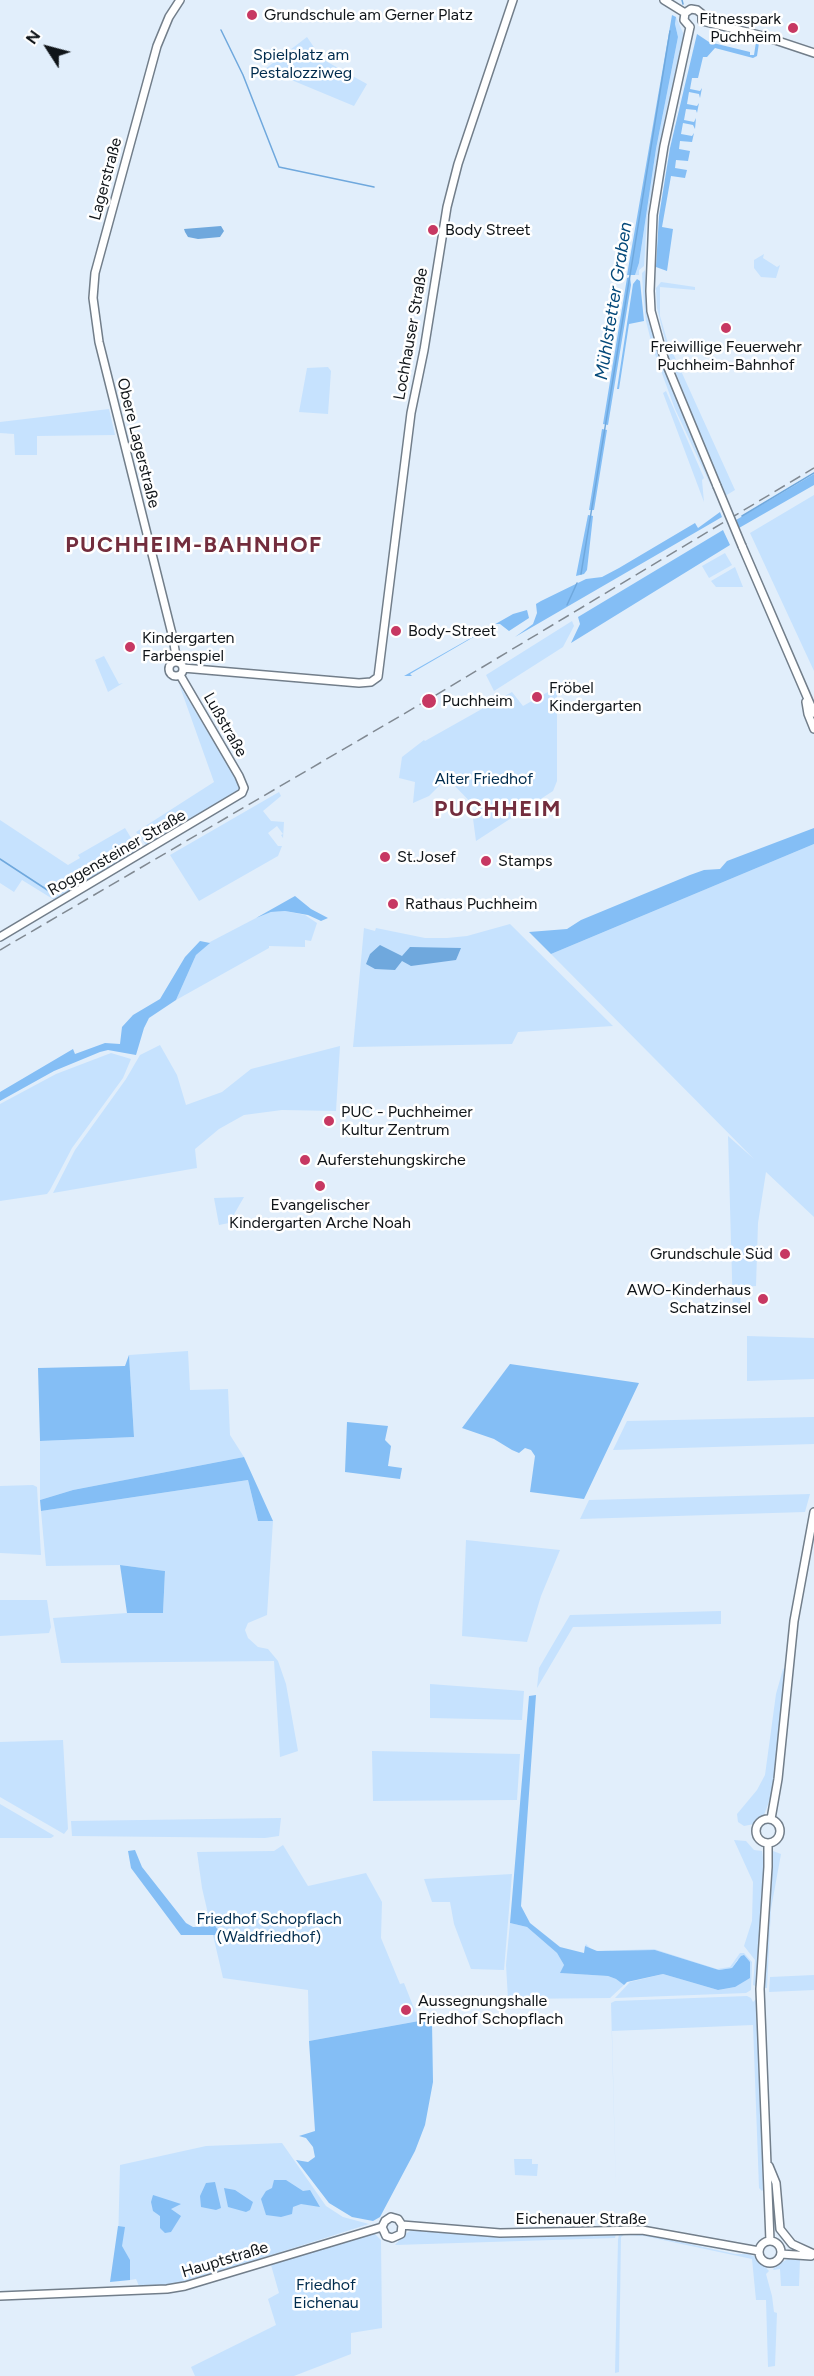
<!DOCTYPE html>
<html>
<head>
<meta charset="utf-8">
<style>
	body { margin:0 }
	#map { position:relative; width:814px; height:2376px; overflow:hidden; background:#e1eefb; font-family:Figtree,sans-serif }
	canvas { display:block }
	.north { position:absolute; left:18px; top:18px; width:60px; height:60px; -webkit-text-stroke:4px #fff; paint-order:stroke; rotate:306deg; font-size:16px; font-weight:700; line-height:24px; text-align:center; color:#101519 }
	.north::after { content:''; display:block; margin:auto; width:21px; height:27px; background:#101519; clip-path:polygon(50% 0,100% 100%,50% 72%,0 100%) }
</style>
</head>
<body>
<div id="map">
<canvas width="814" height="2376"></canvas>
<div class="north">N</div>
</div>
<script>
const c = document.querySelector('canvas').getContext('2d');
c.lineJoin = 'round';
function paint(path, color) {
  c.fillStyle = color;
  c.fill(path, 'evenodd');
}
function shape(rows) {
  const path = new Path2D();
  for (const r of rows) {
    if (r.length === 3) {
      path.moveTo(r[0] + r[2], r[1]);
      path.arc(r[0], r[1], r[2], 0, 2 * Math.PI);
      continue;
    }
    path.moveTo(r[0], r[1]);
    for (let i = 2; i < r.length; i += 2) path.lineTo(r[i], r[i + 1]);
  }
  return path;
}
function stroke(path, color, width, dash) {
  c.strokeStyle = color;
  c.lineWidth = width;
  c.lineCap = dash ? 'butt' : 'round';
  c.setLineDash(dash || []);
  c.stroke(path);
}
function label(font, color, halo, rows, align = 'center') {
  c.font = font + ' Figtree,sans-serif';
  c.lineWidth = 5;
  c.setLineDash([]);
  c.textBaseline = 'middle';
  c.strokeStyle = halo;
  c.fillStyle = color;
  for (const [text, x, y, turn = 0] of rows) {
    c.save();
    c.translate(x, y);
    c.rotate((+turn || 0) * Math.PI / 180);
    c.textAlign = isNaN(turn) ? turn : align;
    if (halo) c.strokeText(text, 0, 0);
    c.fillText(text, 0, 0);
    c.restore();
  }
}
const green = shape([
	[676,17,684,35,666,112,647,217,644,266,639,270,639,275,635,275,639,263,656,149,678,37,675,24],
	[307,37,322,59,367,84,354,106,265,69],
	[764,254,763,258,777,267,780,265,776,278,761,277,754,268,754,260],
	[645,270,649,320,656,345,712,488,675,409,653,349,646,321,643,293,642,273],
	[661,282,695,287,695,290,660,287,660,316,667,340,735,490,725,496,669,356,657,308,656,288],
	[328,367,331,371,328,414,299,412,307,368],
	[666,391,704,478,702,480,704,502,663,393],
	[109,409,115,435,37,436,37,455,15,455,14,434,0,433,0,422],
	[814,495,814,671,750,533],
	[725,553,732,565,709,578,702,566],
	[735,567,743,587,716,587,711,581],
	[572,621,574,626,563,647,494,691,486,675],
	[104,656,119,684,123,683,108,692,95,660],
	[179,684,239,784,239,789,237,793,151,845,146,845,136,832,214,782],
	[555,688,557,688,557,781,553,791,476,841,472,811,477,809,453,784,452,773,429,796,413,803,415,782,399,778,402,757,424,740,425,741,512,692,523,706],
	[279,792,281,796,263,811,271,821,284,822,283,838,281,835,283,834,277,826,268,833,278,846,282,846,278,856,199,901,170,855],
	[0,820,68,865,80,858,78,855,125,828,136,846,136,851,134,855,56,901,22,880,14,892,0,883],
	[814,844,814,1217,766,1172,758,1223,756,1286,740,1287,741,1312,733,1312,728,1136,754,1159,551,954],
	[285,911,305,915,317,923,311,941,305,940,305,947,269,946,269,948,176,1000,196,955,210,942,256,918,271,912],
	[510,924,613,1026,518,1032,512,1044,353,1047,364,928,375,931,376,928,425,938,447,938,467,936],
	[160,1045,177,1075,186,1105,222,1092,251,1069,340,1046,336,1111,282,1110,244,1115,219,1129,195,1149,197,1168,53,1193,75,1150,126,1079,140,1055],
	[111,1053,131,1059,123,1078,72,1148,50,1190,47,1194,0,1201,0,1104,56,1074],
	[244,1197,229,1223,219,1225,214,1198],
	[747,1336,814,1338,814,1379,747,1381],
	[188,1351,190,1390,228,1389,230,1435,244,1457,73,1490,40,1500,40,1441,134,1437,129,1355],
	[814,1417,814,1444,613,1450,627,1421],
	[248,1480,258,1521,273,1521,267,1615,248,1623,245,1630,248,1638,258,1647,268,1649,278,1661,286,1684,298,1751,280,1757,274,1661,61,1663,53,1618,127,1613,163,1613,165,1571,120,1565,46,1566,41,1511],
	[33,1485,37,1487,41,1555,0,1553,0,1486],
	[810,1494,805,1512,580,1519,589,1500],
	[466,1540,560,1550,541,1596,527,1642,462,1636],
	[0,1600,47,1600,51,1627,49,1633,0,1636],
	[721,1611,721,1624,573,1627,537,1688,539,1668,570,1615],
	[786,1667,772,1794,764,1815,754,1824,744,1826,738,1822,737,1814,757,1790,765,1775,776,1694,783,1669],
	[430,1684,524,1691,522,1720,430,1718],
	[63,1740,68,1829,64,1834,0,1797,0,1742],
	[372,1751,520,1754,517,1800,373,1801],
	[0,1804,53,1835,54,1836,51,1838,0,1838],
	[281,1818,279,1836,265,1838,72,1836,71,1821],
	[734,1840,746,1841,754,1850,762,1851,764,1864,758,1987,753,1985,755,1960,744,1946,752,1921,753,1882],
	[283,1845,308,1886,366,1873,382,1902,381,1938,400,1984,404,1983,419,2021,309,2041,308,1990,223,1978,202,1888,197,1852,274,1851],
	[773,1851,781,1854,771,1909,767,1988,763,1988],
	[512,1874,504,1970,471,1969,454,1924,450,1902,432,1902,424,1879],
	[510,1923,527,1927,557,1953,564,1965,561,1973,608,1976,616,1979,624,1985,610,1998,508,1999,506,1965],
	[586,1944,592,1950,599,1951,654,1949,717,1969,730,1967,740,1953,744,1953,752,1962,751,1990,746,1993,615,1998,630,1982,663,1974,718,1990,735,1987,738,1959,732,1968,719,1970,655,1950,597,1951,589,1949,585,1946],
	[814,1975,814,1990,769,1992,770,1977],
	[747,1996,751,1998,753,2002,757,1998,763,2190,762,2191,759,2188,753,2025,612,2031,616,2195,611,2003,615,2001],
	[282,2143,326,2206,343,2217,369,2224,199,2278,167,2285,139,2286,136,2279,130,2280,118,2245,120,2165,206,2146],
	[514,2159,532,2159,532,2164,538,2164,537,2176,515,2175],
	[412,2230,490,2236,616,2234,615,2238,395,2245,405,2234],
	[628,2233,650,2235,735,2254,748,2254,756,2257,769,2271,766,2274,772,2296,774,2312,777,2313,775,2366,768,2367,766,2300,756,2300,752,2259,644,2236,624,2235,621,2237,619,2372,615,2373,618,2240,619,2234],
	[375,2234,381,2240,382,2328,351,2333,351,2354,294,2376,195,2376,191,2367,276,2325,268,2299,279,2293,271,2265,348,2239],
	[788,2259,800,2260,799,2286,781,2286,780,2269,773,2270,775,2266]
]);
const forest = shape([
	[672,15,676,17,675,24,678,37,656,149,639,263,635,275,627,275],
	[697,34,709,42,750,52,750,55,754,55,756,42,759,43,757,56,753,58,715,48,707,57,703,57,698,78,692,78,690,89,700,91,702,88,700,98,699,94,689,92,687,104,697,106,699,103,697,113,696,110,686,109,684,120,694,122,696,118,695,129,693,125,683,123,681,134,692,136,694,133,692,142,680,141,679,149,690,151,688,161,676,160,675,168,687,170,685,178,671,176,662,227,673,229,667,271,656,267,659,216,670,148],
	[630,277,631,285,608,425,603,424,627,278],
	[637,279,640,281,644,321,629,324,619,389,617,389,633,284],
	[602,429,607,430,594,510,589,510],
	[814,474,814,485,739,528,736,520],
	[720,512,722,517,515,637,533,624,537,613,536,604,541,601,586,579,602,577,619,568,695,523,698,528],
	[588,515,593,516,587,570,584,574,576,576],
	[723,530,730,545,571,643,580,624,578,617],
	[527,610,529,618,509,631,500,624,496,624,410,674,412,676,404,676,513,614],
	[814,828,814,844,551,954,529,932,567,929,581,920,690,875,704,870,720,869,727,861],
	[295,896,311,909,328,918,321,921,308,915,285,911,271,912,256,918],
	[200,941,210,943,196,955,176,1000,149,1018,144,1028,136,1055,108,1050,100,1052,54,1071,0,1101,0,1092,73,1049,75,1054,105,1043,120,1044,122,1027,133,1015,160,999,185,957],
	[129,1355,134,1437,40,1441,38,1368,125,1366],
	[510,1364,639,1383,584,1499,530,1492,535,1456,531,1450,525,1448,519,1453,512,1450,494,1439,462,1428],
	[347,1422,388,1426,385,1440,391,1446,388,1466,402,1468,400,1479,345,1472],
	[244,1457,273,1521,258,1521,248,1480,41,1511,40,1500,73,1490],
	[120,1565,165,1571,163,1613,127,1613],
	[536,1695,521,1906,530,1923,560,1947,584,1953,585,1946,597,1951,655,1950,719,1970,732,1968,741,1956,744,1955,750,1962,750,1978,735,1987,718,1990,663,1974,627,1982,624,1985,616,1979,608,1976,560,1973,564,1965,557,1953,527,1927,510,1923,529,1696],
	[135,1850,142,1867,186,1923,193,1927,215,1926,218,1930,215,1935,181,1935,131,1868,128,1851],
	[419,2021,432,2022,433,2082,425,2125,415,2151,380,2217,373,2221,352,2217,329,2203,296,2160,308,2162,315,2157,313,2147,306,2138,299,2136,315,2131,309,2041],
	[274,2180,286,2180,303,2191,310,2190,320,2207,301,2204,293,2207,292,2214,281,2217,266,2215,261,2199,266,2191,272,2188],
	[215,2182,221,2208,216,2210,201,2207,200,2196,206,2183],
	[224,2188,235,2190,253,2202,250,2210,246,2212,228,2207],
	[153,2195,181,2204,171,2209,181,2216,171,2232,165,2233,160,2228,160,2216,153,2211,151,2202],
	[118,2226,125,2227,122,2246,130,2260,130,2280,110,2282]
]);
const water = shape([
	[221,226,224,231,220,237,198,239,188,237,185,232,184,229],
	[380,945,402,956,410,947,461,948,456,960,411,966,402,961,395,970,375,969,366,964,370,954]
]);
const stream = shape([
	[682,0,683,4],
	[221,30,243,75,279,167,374,187],
	[742,516,814,473],
	[581,574,670,31],
	[567,605,577,583],
	[0,859,55,895]
]);
const secondary = shape([
	[664,0,685,13],
	[685,13,691,9,697,10,702,14,702,21],
	[685,13,684,20,690,27],
	[702,21,763,36,814,53],
	[690,27,664,146,653,215,650,291,651,311,664,358,717,486],
	[742,546,814,713],
	[176,669,7],
	[177,662,173,638,99,342,93,298,95,273,157,46,169,17,180,0],
	[183,668,359,683,371,682,378,677,411,413,424,350,447,207,458,164,513,0],
	[806,702,808,714,814,729],
	[0,937,242,793,244,788,239,776,180,675],
	[771,1819,778,1779,794,1621,814,1512],
	[768,1831,12],
	[768,1843,768,1867,760,1989,770,2241],
	[769,2166,776,2183,780,2229,792,2244,814,2254],
	[402,2225,500,2233,642,2230,759,2251],
	[382,2227,386,2236,392,2238,401,2234,402,2225],
	[382,2227,385,2221,391,2217,398,2219,402,2225],
	[770,2252,11],
	[781,2254,811,2256],
	[0,2296,167,2289,185,2286,382,2227]
]);
const rail = shape([
	[0,950,431,698,814,468]
]);
const secondaryBridge = shape([
	[717,486,742,546]
]);
const markers = [
	[252,15,6,"#c73862"],
	[793,28,6,"#c73862"],
	[433,230,6,"#c73862"],
	[726,328,6,"#c73862"],
	[396,631,6,"#c73862"],
	[130,647,6,"#c73862"],
	[537,697,6,"#c73862"],
	[429,701,8,"#c73862"],
	[385,857,6,"#c73862"],
	[486,861,6,"#c73862"],
	[393,904,6,"#c73862"],
	[329,1121,6,"#c73862"],
	[305,1160,6,"#c73862"],
	[320,1186,6,"#c73862"],
	[785,1254,6,"#c73862"],
	[763,1299,6,"#c73862"],
	[406,2010,6,"#c73862"]
];
const poiNames = [
	["Grundschule am Gerner Platz",264,15],
	["Fitnesspark",781,19,"right"],
	["Puchheim",781,37,"right"],
	["Body Street",445,230],
	["Freiwillige Feuerwehr",726,347,"center"],
	["Puchheim-Bahnhof",726,365,"center"],
	["Body-Street",408,631],
	["Kindergarten",142,638],
	["Farbenspiel",142,656],
	["Fröbel",549,688],
	["Kindergarten",549,706],
	["Puchheim",442,701],
	["St.Josef",397,857],
	["Stamps",498,861],
	["Rathaus Puchheim",405,904],
	["PUC - Puchheimer",341,1112],
	["Kultur Zentrum",341,1130],
	["Auferstehungskirche",317,1160],
	["Evangelischer",320,1205,"center"],
	["Kindergarten Arche Noah",320,1223,"center"],
	["Grundschule Süd",773,1254,"right"],
	["AWO-Kinderhaus",751,1290,"right"],
	["Schatzinsel",751,1308,"right"],
	["Aussegnungshalle",418,2001],
	["Friedhof Schopflach",418,2019]
];
const parkNames = [
	["Spielplatz am",301,55],
	["Pestalozziweg",301,73],
	["Alter Friedhof",484,779],
	["Friedhof Schopflach",269,1919],
	["(Waldfriedhof)",269,1937],
	["Friedhof",326,2285],
	["Eichenau",326,2303]
];
const streetNames = [
	["Lagerstraße",106,179,-75],
	["Lochhauser Straße",411,334,-80],
	["Obere Lagerstraße",138,443,76],
	["Lußstraße",225,725,60],
	["Roggensteiner Straße",117,853,-30],
	["Eichenauer Straße",581,2219],
	["Hauptstraße",225,2260,-17]
];
const waterNames = [
	["Mühlstetter Graben",614,301,-81]
];
const districtNames = [
	["PUCHHEIM-BAHNHOF",194,546],
	["PUCHHEIM",498,810]
];
paint(green, '#c6e2fe');
paint(forest, '#84bef5');
paint(water, '#6fa8dd');
stroke(stream, '#6fa8dd', 1.5);
stroke(secondary, '#727e8a', 10);
stroke(secondary, '#fff', 7);
stroke(rail, '#808992', 1.5, [12, 6]);
stroke(secondaryBridge, '#727e8a', 10, []);
stroke(secondaryBridge, '#fff', 7);
for (const [x, y, r, color] of markers) {
  const dot = new Path2D();
  dot.arc(x, y, r, 0, 2 * Math.PI);
  c.fillStyle = color;
  c.fill(dot);
  stroke(dot, '#fff', 2);
}
label('16px', '#101519', '#fff', poiNames, 'left');
label('16px', '#002c4e', '#fff', parkNames);
label('16px', '#101519', '#fff', streetNames);
label('italic 18px', '#04497a', '#fff', waterNames);
c.letterSpacing = '1.5px';
label('bold 22px', '#732d3d', '#fff', districtNames);
c.letterSpacing = '0px';
</script>
</body>
</html>
